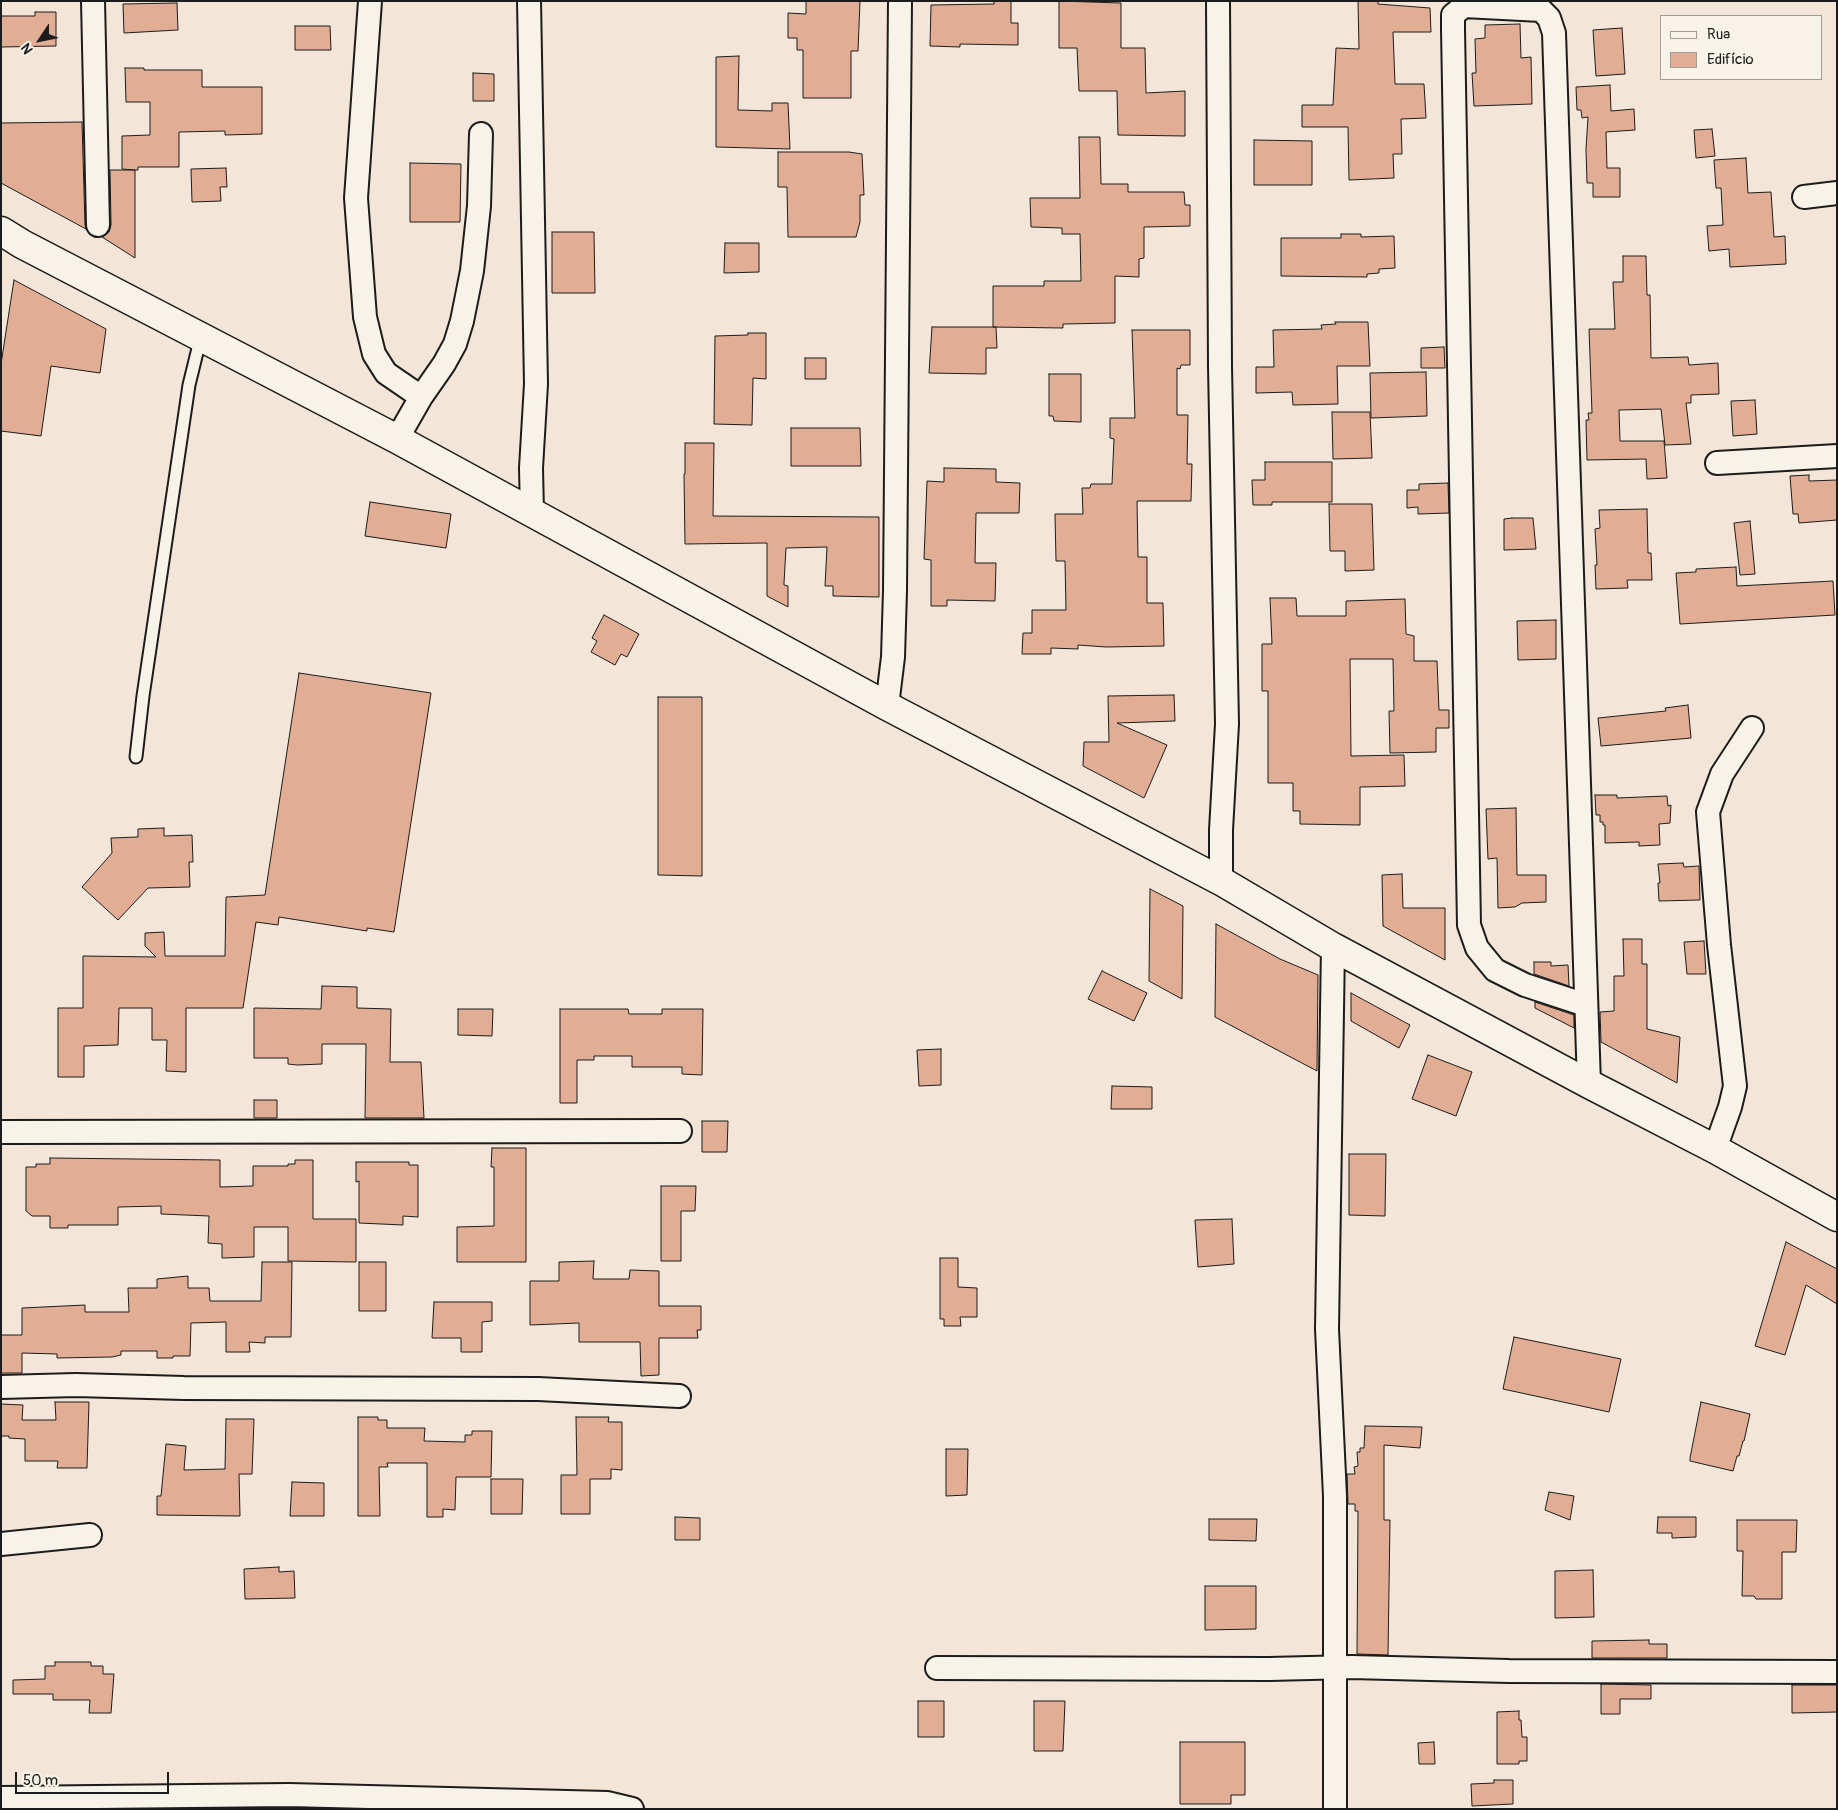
<!DOCTYPE html>
<html>
<head>
<meta charset="utf-8">
<style>
	body { margin:0 }
	#map { position:relative; width:1838px; height:1810px; overflow:hidden; background:#f3e5d7; font-family:Pangolin,sans-serif }
	canvas { display:block }
	.frame { position:absolute; inset:0; border:2px solid #1c1c1c; pointer-events:none }
	.legend { position:absolute; left:1660px; top:15px; width:162px; height:65px; box-sizing:border-box; background:#f7f3e8; border:1px solid #9f9d96; margin:0; padding:6px 9px; list-style:none; font-size:15px; color:#1c1c1c }
	.legend li { display:flex; align-items:center; gap:10px; height:25px }
	.legend b { width:25px; border:1px solid #9f9d96 }
	.north { position:absolute; left:15px; top:15px; width:50px; height:50px; -webkit-text-stroke:4px #f7f3e8; paint-order:stroke; rotate:236deg; font-size:14px; font-weight:700; line-height:20px; text-align:center; color:#1c1c1c }
	.north::after { content:''; display:block; margin:auto; width:18px; height:22px; background:#1c1c1c; clip-path:polygon(50% 0,100% 100%,50% 72%,0 100%) }
	.scale { position:absolute; left:15px; top:1772px; width:154px; height:22px; box-sizing:border-box; border:2px solid #1c1c1c; border-top:0; padding-left:6px; font-size:15px; line-height:18px; white-space:nowrap; color:#1c1c1c; -webkit-text-stroke:4px #f7f3e8; paint-order:stroke }
</style>
</head>
<body>
<div id="map">
<canvas width="1838" height="1810"></canvas>
<div class="frame"></div>
<ul class="legend">
<li><b style="height:6px;background:#f7f3e8"></b>Rua</li>
<li><b style="height:14px;background:#e1ad94"></b>Edifício</li>
</ul>
<div class="north">N</div>
<div class="scale">50 m</div>
</div>
<script>
const c = document.querySelector('canvas').getContext('2d');
c.lineJoin = 'round';
function paint(path, color) {
  c.fillStyle = color;
  c.fill(path, 'evenodd');
}
function shape(rows) {
  const path = new Path2D();
  for (const r of rows) {
    path.moveTo(r[0], r[1]);
    for (let i = 2; i < r.length; i += 2) path.lineTo(r[i], r[i + 1]);
  }
  return path;
}
function stroke(path, color, width, dash) {
  c.strokeStyle = color;
  c.lineWidth = width;
  c.lineCap = dash ? 'butt' : 'round';
  c.setLineDash(dash || []);
  c.stroke(path);
}
const building = shape([
	[806,1,860,1,858,51,851,51,851,98,803,98,803,50,797,50,797,38,788,38,788,13,806,14,806,1],
	[994,1,1011,1,1011,23,1018,23,1018,45,960,44,960,47,930,46,931,5,994,4,994,1],
	[1059,1,1121,3,1121,48,1145,48,1146,93,1185,91,1185,136,1118,135,1117,91,1079,91,1077,48,1059,48,1059,1],
	[1358,1,1378,1,1378,4,1430,8,1431,32,1393,32,1395,84,1424,84,1426,118,1401,119,1402,154,1393,154,1394,178,1349,180,1348,127,1302,127,1302,105,1333,105,1336,48,1359,49,1358,1],
	[177,3,178,30,124,33,123,4,177,3],
	[35,12,56,12,56,46,1,47,1,16,35,16,35,12],
	[1520,24,1521,58,1531,57,1532,104,1474,106,1472,73,1476,73,1475,39,1485,38,1485,25,1520,24],
	[295,26,330,26,331,50,295,50,295,26],
	[1622,28,1625,74,1596,76,1593,30,1622,28],
	[739,56,738,110,772,111,772,103,788,103,790,149,716,147,716,57,739,56],
	[125,68,144,68,144,70,202,70,202,87,262,87,262,134,225,135,225,131,179,132,179,167,138,167,138,170,135,170,135,258,102,237,109,232,111,225,110,170,135,170,122,169,122,136,150,135,150,102,126,102,125,68],
	[473,73,494,74,494,101,473,101,473,73],
	[1610,85,1611,111,1634,109,1635,130,1606,132,1607,168,1620,168,1620,197,1593,197,1593,183,1587,183,1586,149,1588,117,1582,118,1581,110,1577,110,1576,87,1610,85],
	[82,122,85,225,86,229,1,183,1,123,82,122],
	[1712,129,1715,156,1696,158,1694,130,1712,129],
	[1079,137,1100,137,1101,184,1128,184,1128,192,1184,192,1185,205,1190,205,1190,226,1144,227,1144,258,1139,259,1139,277,1115,276,1115,323,1063,324,1063,328,993,327,993,286,1044,286,1044,281,1081,281,1080,234,1062,234,1062,228,1031,227,1030,198,1080,198,1079,137],
	[1254,140,1312,141,1312,185,1254,185,1254,140],
	[778,152,849,152,862,154,864,195,860,195,860,222,856,237,788,237,787,187,778,187,778,152],
	[1746,158,1748,193,1771,192,1774,237,1785,236,1786,264,1730,267,1729,249,1709,251,1707,226,1723,225,1721,188,1716,188,1714,160,1746,158],
	[410,163,461,164,460,222,410,222,410,163],
	[226,168,227,187,220,187,221,201,192,202,191,169,226,168],
	[552,232,594,232,595,293,552,293,552,232],
	[1341,234,1361,234,1361,237,1394,236,1395,268,1379,269,1379,273,1367,274,1367,277,1281,276,1281,238,1341,238,1341,234],
	[725,243,759,243,759,272,724,273,725,243],
	[1623,256,1646,256,1647,295,1650,295,1651,358,1688,357,1689,365,1718,363,1719,394,1691,395,1691,403,1686,403,1691,444,1665,445,1661,409,1619,410,1620,441,1664,441,1667,478,1647,479,1646,459,1587,460,1586,420,1589,420,1588,413,1592,413,1589,329,1615,329,1613,282,1623,282,1623,256],
	[14,280,106,329,100,373,51,366,41,436,1,431,1,364,14,280],
	[1335,322,1368,322,1369,345,1370,366,1337,366,1338,404,1293,405,1292,392,1256,393,1256,367,1274,367,1273,330,1322,329,1321,325,1336,324,1335,322],
	[932,327,996,327,997,348,986,348,986,374,929,373,932,327],
	[1132,330,1190,330,1190,365,1181,365,1180,369,1177,368,1177,415,1188,415,1187,464,1192,464,1191,501,1137,501,1138,557,1147,557,1147,603,1163,603,1164,646,1106,647,1078,645,1078,649,1051,648,1051,654,1022,654,1023,633,1032,633,1032,610,1066,610,1065,561,1056,561,1055,514,1083,514,1082,488,1090,488,1091,484,1112,484,1114,439,1110,438,1110,418,1135,418,1132,330],
	[748,333,766,333,766,379,753,378,752,425,714,424,715,336,748,335,748,333],
	[1444,347,1445,368,1421,368,1421,348,1444,347],
	[805,358,826,358,826,379,805,379,805,358],
	[1426,372,1427,416,1371,418,1370,373,1426,372],
	[1049,374,1081,374,1081,422,1054,421,1053,416,1049,416,1049,374],
	[1755,400,1757,434,1733,436,1731,401,1755,400],
	[1332,412,1370,412,1372,458,1333,459,1332,412],
	[791,428,860,428,861,466,791,466,791,428],
	[685,443,714,443,713,516,879,517,879,597,833,596,833,586,825,586,827,547,786,548,784,583,784,585,788,586,788,607,767,596,767,543,685,544,684,474,685,474,685,443],
	[1265,462,1332,462,1332,502,1272,502,1272,505,1253,505,1252,480,1265,480,1265,462],
	[944,468,996,469,996,482,1020,483,1019,513,976,513,975,563,996,563,995,601,947,600,947,606,931,606,931,560,924,559,927,481,944,482,944,468],
	[1809,475,1809,481,1837,480,1837,520,1799,523,1798,514,1793,514,1790,476,1809,475],
	[1448,483,1449,513,1418,514,1418,507,1407,508,1407,490,1419,490,1419,484,1448,483],
	[370,502,451,514,446,548,365,536,370,502],
	[1329,504,1372,504,1374,570,1345,571,1345,551,1330,551,1329,504],
	[1647,509,1648,553,1651,553,1652,580,1627,580,1628,588,1596,589,1595,565,1597,565,1595,529,1600,528,1599,510,1647,509],
	[1512,518,1533,518,1536,549,1504,550,1504,519,1512,518],
	[1750,521,1755,574,1740,575,1734,523,1750,521],
	[1736,567,1737,586,1833,581,1835,615,1680,624,1676,573,1696,572,1696,569,1736,567],
	[1270,598,1296,598,1297,616,1346,616,1346,601,1405,599,1406,634,1414,636,1414,661,1437,661,1439,710,1449,710,1449,728,1436,728,1436,752,1390,753,1389,711,1394,711,1393,659,1350,659,1351,756,1404,755,1405,786,1360,787,1360,825,1300,824,1300,811,1293,811,1293,783,1268,783,1268,691,1262,691,1262,644,1272,644,1270,598],
	[604,615,639,634,627,657,621,654,615,665,591,652,597,641,592,638,604,615],
	[1556,620,1556,659,1518,660,1517,621,1556,620],
	[299,673,431,693,394,932,367,928,367,931,279,917,278,925,256,922,243,1008,186,1008,186,1072,166,1071,167,1040,152,1040,152,1008,119,1008,118,1045,84,1046,84,1077,58,1077,58,1008,83,1008,83,956,156,957,145,946,145,933,164,932,165,956,225,956,226,897,265,895,299,673],
	[1174,695,1175,721,1117,723,1167,745,1144,798,1083,766,1084,742,1109,742,1108,696,1174,695],
	[658,697,702,697,702,876,658,875,658,697],
	[1688,705,1691,738,1601,746,1598,718,1666,711,1665,708,1688,705],
	[1595,795,1617,795,1617,798,1667,796,1668,806,1671,805,1670,823,1659,824,1660,845,1639,846,1639,842,1605,843,1605,825,1603,825,1603,822,1600,822,1600,815,1596,815,1595,795],
	[1516,808,1517,875,1546,875,1546,902,1522,903,1515,907,1498,908,1497,858,1488,859,1486,809,1516,808],
	[164,828,164,836,192,835,193,862,189,862,190,887,148,888,118,920,82,887,112,853,111,838,138,837,138,829,164,828],
	[1683,863,1684,867,1699,866,1700,900,1659,901,1658,883,1660,883,1658,864,1683,863],
	[1402,874,1403,908,1445,908,1445,960,1383,926,1382,875,1402,874],
	[1150,889,1183,906,1182,999,1149,981,1150,889],
	[1216,924,1280,959,1318,975,1317,1071,1215,1017,1216,924],
	[1623,939,1642,939,1642,964,1647,964,1647,1029,1680,1037,1677,1083,1601,1042,1600,1012,1614,1011,1614,976,1624,976,1623,939],
	[1704,941,1706,974,1687,974,1684,942,1704,941],
	[1534,962,1551,962,1551,966,1568,965,1569,986,1534,974,1534,962],
	[1102,971,1147,993,1134,1021,1088,999,1102,971],
	[322,986,357,987,357,1008,391,1009,390,1062,421,1062,424,1118,365,1118,366,1044,322,1044,322,1064,297,1065,288,1064,288,1058,254,1058,254,1008,321,1009,322,986],
	[1351,993,1410,1025,1399,1048,1351,1021,1351,993],
	[1535,1002,1574,1015,1574,1028,1535,1008,1535,1002],
	[458,1009,493,1009,492,1036,458,1035,458,1009],
	[560,1009,628,1009,629,1014,662,1014,662,1009,703,1009,702,1075,682,1074,682,1067,632,1067,632,1056,594,1056,594,1060,577,1060,577,1103,560,1103,560,1009],
	[941,1049,941,1085,919,1086,917,1050,941,1049],
	[1428,1055,1472,1072,1456,1116,1412,1099,1428,1055],
	[1112,1086,1152,1087,1152,1109,1111,1109,1112,1086],
	[254,1100,277,1100,277,1118,254,1118,254,1100],
	[702,1121,728,1121,727,1152,702,1152,702,1121],
	[492,1148,526,1148,526,1262,457,1262,457,1227,494,1226,494,1167,491,1167,492,1148],
	[1349,1154,1386,1154,1385,1216,1349,1215,1349,1154],
	[50,1158,220,1160,220,1187,253,1186,253,1166,288,1166,288,1164,295,1164,295,1160,313,1160,313,1219,356,1219,356,1262,288,1261,288,1227,254,1227,254,1257,222,1258,222,1244,208,1243,209,1216,161,1214,161,1206,118,1207,118,1225,68,1225,68,1228,50,1228,50,1216,32,1216,26,1211,26,1167,36,1167,36,1164,50,1164,50,1158],
	[356,1162,409,1162,409,1165,418,1165,418,1217,403,1216,403,1225,359,1223,359,1181,356,1182,356,1162],
	[661,1186,696,1186,695,1211,681,1211,681,1261,661,1261,661,1186],
	[1232,1219,1234,1264,1198,1267,1195,1220,1232,1219],
	[1786,1242,1837,1269,1837,1304,1806,1285,1785,1355,1755,1346,1786,1242],
	[940,1258,958,1258,958,1287,977,1288,977,1317,960,1317,961,1326,944,1326,944,1319,940,1319,940,1258],
	[594,1261,593,1279,629,1279,630,1270,659,1271,659,1306,701,1306,701,1330,697,1330,698,1338,659,1338,659,1375,641,1376,640,1342,579,1342,579,1323,530,1325,530,1281,559,1281,559,1262,594,1261],
	[262,1262,292,1262,291,1337,265,1337,265,1343,249,1342,250,1352,226,1352,226,1322,191,1323,190,1356,173,1356,173,1358,157,1358,157,1351,121,1351,121,1355,112,1357,57,1358,57,1354,22,1353,22,1373,1,1373,1,1335,22,1335,22,1308,85,1305,85,1312,129,1312,128,1288,157,1288,157,1279,188,1276,188,1288,209,1288,210,1301,261,1301,262,1262],
	[359,1262,386,1262,386,1311,359,1311,359,1262],
	[434,1302,492,1302,492,1321,482,1322,482,1352,461,1352,461,1338,432,1338,434,1302],
	[1514,1337,1621,1359,1609,1412,1503,1389,1514,1337],
	[55,1402,89,1402,87,1468,57,1468,58,1461,25,1461,25,1439,9,1438,9,1436,1,1436,1,1404,23,1405,22,1420,56,1420,55,1402],
	[1701,1402,1750,1414,1744,1441,1743,1441,1739,1456,1737,1456,1733,1471,1690,1461,1690,1458,1701,1402],
	[358,1417,378,1417,378,1420,387,1420,387,1428,425,1428,424,1441,465,1442,465,1435,472,1435,472,1431,492,1431,491,1477,456,1477,455,1510,443,1509,443,1517,427,1517,427,1463,387,1463,388,1467,379,1467,380,1516,358,1516,358,1417],
	[576,1417,609,1417,608,1422,622,1422,622,1470,611,1469,611,1479,590,1479,590,1514,561,1514,561,1475,577,1475,576,1417],
	[226,1419,254,1419,252,1474,239,1474,240,1516,157,1515,157,1496,161,1496,166,1444,186,1446,184,1470,225,1469,226,1419],
	[1365,1426,1422,1427,1420,1448,1384,1445,1384,1520,1390,1520,1388,1655,1357,1654,1358,1511,1355,1511,1355,1504,1348,1504,1347,1474,1355,1474,1354,1467,1358,1466,1357,1452,1360,1452,1360,1448,1364,1448,1365,1426],
	[946,1449,968,1449,967,1495,946,1496,946,1449],
	[491,1479,523,1479,522,1514,491,1514,491,1479],
	[292,1482,324,1483,324,1516,290,1516,292,1482],
	[1549,1492,1574,1496,1570,1520,1545,1510,1549,1492],
	[675,1517,700,1518,700,1540,675,1540,675,1517],
	[1658,1517,1696,1517,1696,1537,1672,1538,1672,1533,1657,1533,1658,1517],
	[1209,1519,1257,1519,1256,1541,1209,1540,1209,1519],
	[1737,1520,1797,1520,1796,1552,1782,1552,1782,1599,1756,1599,1754,1596,1742,1596,1743,1551,1737,1551,1737,1520],
	[279,1567,279,1572,294,1571,295,1598,245,1599,244,1569,279,1567],
	[1593,1570,1594,1617,1555,1618,1555,1571,1593,1570],
	[1205,1586,1256,1586,1256,1629,1205,1630,1205,1586],
	[1649,1640,1649,1644,1667,1644,1667,1658,1592,1658,1592,1641,1649,1640],
	[55,1662,91,1662,91,1666,103,1666,103,1674,114,1674,111,1713,89,1713,90,1700,53,1700,53,1694,13,1694,13,1680,45,1679,45,1666,55,1666,55,1662],
	[1601,1684,1651,1685,1651,1699,1620,1699,1620,1714,1601,1714,1601,1684],
	[1792,1685,1837,1685,1837,1712,1792,1713,1792,1685],
	[918,1701,944,1701,944,1737,918,1737,918,1701],
	[1034,1701,1065,1701,1063,1751,1034,1751,1034,1701],
	[1519,1711,1519,1720,1521,1720,1522,1737,1527,1737,1527,1761,1519,1761,1519,1764,1497,1764,1497,1712,1519,1711],
	[1180,1742,1245,1742,1245,1795,1231,1795,1231,1804,1180,1804,1180,1742],
	[1434,1742,1435,1764,1419,1764,1418,1743,1434,1742],
	[1494,1780,1513,1780,1513,1804,1472,1806,1471,1784,1494,1783,1494,1780]
]);
const service = shape([
	[136,757,143,696,189,385,201,336]
]);
const minor = shape([
	[93,1,98,225],
	[370,1,356,198,365,317,374,354,386,373,421,397],
	[529,1,536,384,531,468,532,513],
	[1218,1,1220,366,1227,724,1221,830,1221,881],
	[1804,197,1837,193],
	[397,439,421,397,444,364,455,344,462,321,472,271,479,206,481,134],
	[1717,463,1837,456],
	[887,706,893,657,895,591,900,1],
	[1333,947,1327,1329,1335,1496,1335,1809],
	[1586,1005,1525,985,1495,970,1477,948,1469,925,1453,29,1453,15,1464,6,1541,10,1549,18,1554,33,1589,1084],
	[1,1132,680,1131],
	[1715,1149,1730,1107,1735,1086,1719,945,1708,812,1722,774,1752,728],
	[1,1387,76,1385,184,1388,538,1389,679,1396],
	[1,1544,90,1535],
	[937,1668,1269,1669,1351,1667,1509,1671,1837,1672],
	[1,1798,289,1795,607,1803,632,1809]
]);
const tertiary = shape([
	[1,231,22,244,397,439,887,706,1221,881,1333,947,1589,1084,1715,1149,1837,1217]
]);
paint(building, '#e1ad94');
stroke(building, '#1c1c1c', 1);
stroke(service, '#1c1c1c', 15);
stroke(minor, '#1c1c1c', 26);
stroke(tertiary, '#1c1c1c', 31);
stroke(service, '#f7f3e8', 11);
stroke(minor, '#f7f3e8', 22);
stroke(tertiary, '#f7f3e8', 28);
</script>
</body>
</html>
